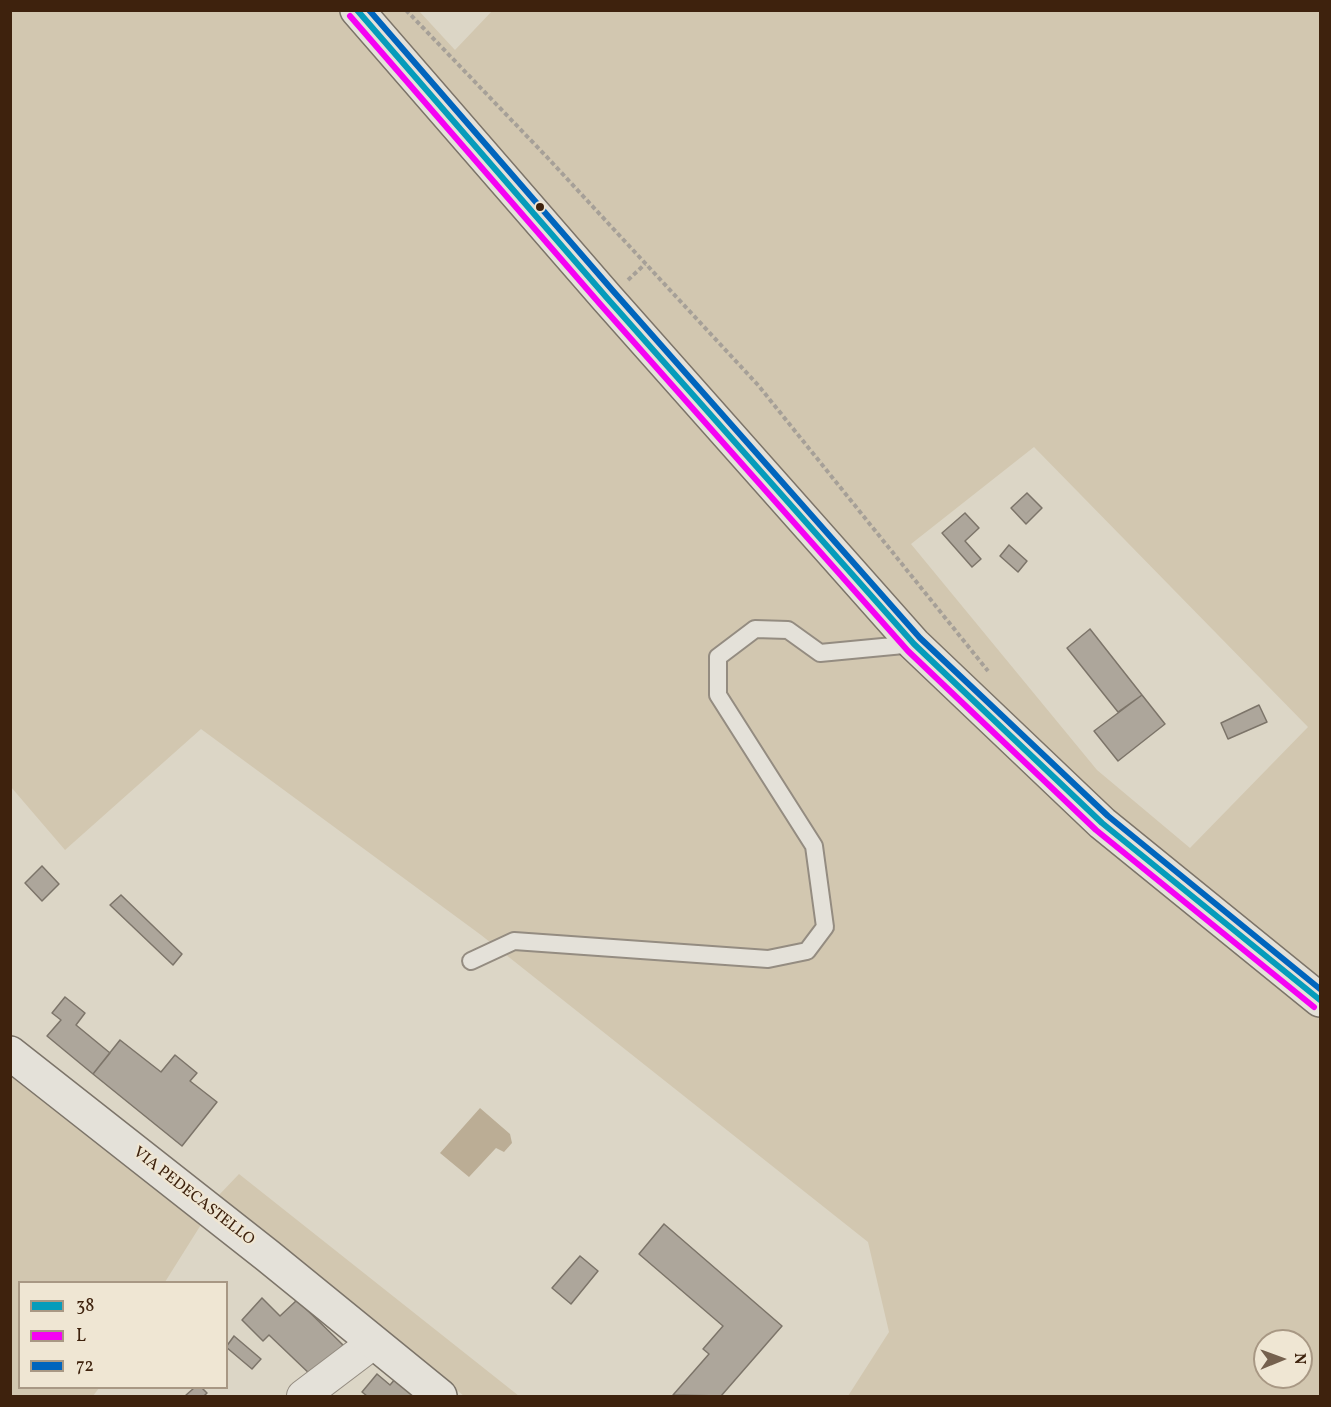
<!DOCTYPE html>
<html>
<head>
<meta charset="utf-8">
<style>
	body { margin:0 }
	#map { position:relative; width:1331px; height:1407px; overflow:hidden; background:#dcd6c6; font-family:Vollkorn,serif }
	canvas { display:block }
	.frame { position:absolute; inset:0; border:12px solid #3e220d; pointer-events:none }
	.legend { position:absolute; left:18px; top:1281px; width:210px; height:108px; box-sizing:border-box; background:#efe6d3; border:2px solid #a89884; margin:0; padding:8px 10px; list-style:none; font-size:18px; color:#3e220d }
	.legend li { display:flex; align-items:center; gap:12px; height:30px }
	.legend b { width:30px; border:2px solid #a89884 }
	.north { position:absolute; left:1253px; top:1329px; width:60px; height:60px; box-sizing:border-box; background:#efe6d3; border:2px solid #a89884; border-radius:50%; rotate:89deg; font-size:16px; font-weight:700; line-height:24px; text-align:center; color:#3e220d }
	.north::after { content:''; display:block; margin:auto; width:21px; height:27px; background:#75614e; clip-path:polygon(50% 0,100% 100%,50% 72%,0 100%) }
</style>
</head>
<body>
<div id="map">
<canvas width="1331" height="1407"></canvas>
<div class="frame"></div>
<ul class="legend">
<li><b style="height:8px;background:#069cbb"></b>38</li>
<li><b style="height:8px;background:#f502f3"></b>L</li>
<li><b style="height:8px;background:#0065bd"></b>72</li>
</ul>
<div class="north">N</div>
</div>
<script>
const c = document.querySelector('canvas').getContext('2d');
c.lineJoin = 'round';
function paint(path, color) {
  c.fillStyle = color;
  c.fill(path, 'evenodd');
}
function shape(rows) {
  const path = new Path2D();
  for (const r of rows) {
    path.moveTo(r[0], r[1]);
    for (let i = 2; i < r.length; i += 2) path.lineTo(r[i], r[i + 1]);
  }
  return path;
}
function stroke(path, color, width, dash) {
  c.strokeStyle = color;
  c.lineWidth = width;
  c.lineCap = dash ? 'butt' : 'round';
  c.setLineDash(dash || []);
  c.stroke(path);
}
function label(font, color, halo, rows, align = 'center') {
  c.font = font + ' Vollkorn,serif';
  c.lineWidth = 4.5;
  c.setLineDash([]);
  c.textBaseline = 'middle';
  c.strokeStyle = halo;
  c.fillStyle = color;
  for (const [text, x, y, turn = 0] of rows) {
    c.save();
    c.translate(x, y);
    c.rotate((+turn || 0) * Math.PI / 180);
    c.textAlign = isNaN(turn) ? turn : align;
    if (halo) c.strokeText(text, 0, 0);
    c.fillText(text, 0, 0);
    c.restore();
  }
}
const green = shape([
	[493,10,1320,11,1320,1396,848,1396,889,1332,868,1242,481,935,201,729,65,850,11,787,10,11,419,11,455,50],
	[1034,447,1308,727,1190,848,1097,770,911,544],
	[1265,1341,1301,1341,1301,1377,1265,1377],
	[10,1033,219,1195,239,1174,519,1396,464,1396,219,1196,165,1282,20,1282,20,1388,99,1388,93,1396,11,1396]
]);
const water = shape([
	[480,1108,510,1134,512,1143,504,1152,496,1148,469,1177,440,1153]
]);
const building = shape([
	[1027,493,1042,508,1026,524,1011,508,1027,493],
	[965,513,979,528,965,541,981,559,972,567,942,533,965,513],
	[1009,545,1027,561,1018,572,1000,556,1009,545],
	[1090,629,1142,695,1118,712,1067,648,1090,629],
	[1142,695,1165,724,1118,761,1094,731,1142,695],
	[1259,705,1267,722,1228,739,1221,723,1259,705],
	[42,866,59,884,42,901,25,883,42,866],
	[121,895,182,954,173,965,110,905,121,895],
	[65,997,85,1013,76,1025,110,1053,93,1074,47,1036,61,1020,52,1013,65,997],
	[120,1040,161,1072,175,1055,197,1073,190,1081,217,1102,182,1146,93,1074,120,1040],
	[664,1224,782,1326,721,1396,673,1395,709,1354,703,1349,723,1326,639,1254,664,1224],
	[580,1256,598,1271,571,1304,552,1288,580,1256],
	[262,1298,280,1316,297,1300,343,1345,313,1377,269,1335,263,1341,242,1320,262,1298],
	[234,1336,261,1359,252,1369,226,1347,234,1336],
	[377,1374,390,1385,396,1378,416,1394,414,1396,367,1396,362,1392,377,1374],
	[194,1388,202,1388,207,1393,204,1396,185,1396,194,1388]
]);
const path = shape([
	[406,10,545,155,758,385,988,671],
	[628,280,645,264]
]);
const lane = shape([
	[471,961,514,941,768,959,807,951,825,927,814,846,718,695,718,657,755,629,788,630,820,653,914,644]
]);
const street = shape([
	[303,1396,373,1343]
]);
const secondary = shape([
	[357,10,607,298,914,644,1102,823,1320,1000],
	[10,1053,268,1256,440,1396]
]);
const bus1 = shape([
	[357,10,607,298,914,644,1102,823,1320,1000]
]);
const bus2 = shape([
	[350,16,600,304,908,651,1096,830,1314,1007]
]);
const bus3 = shape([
	[369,10,614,292,920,638,1108,816,1320,989]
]);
const markers = [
	[540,207,5,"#3e220d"]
];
const streetNames = [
	["VIA PEDECASTELLO",193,1197,38]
];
paint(green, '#d2c7b0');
paint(water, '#bbad95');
paint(building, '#ada69b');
stroke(building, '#7c7469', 1.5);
stroke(lane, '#948c81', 20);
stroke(street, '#948c81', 34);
stroke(secondary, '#7c7469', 36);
stroke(path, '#a6a098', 4, [4.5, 3]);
stroke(lane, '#e4e1d9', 16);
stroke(street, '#e4e1d9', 32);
stroke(secondary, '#e4e1d9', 33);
stroke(bus1, '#069cbb', 6);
stroke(bus2, '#f502f3', 6);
stroke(bus3, '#0065bd', 6);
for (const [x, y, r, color] of markers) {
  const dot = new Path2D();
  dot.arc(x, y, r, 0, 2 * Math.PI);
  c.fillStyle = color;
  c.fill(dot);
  stroke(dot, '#efe6d3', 2);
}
label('16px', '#3e220d', '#efe6d3', streetNames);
</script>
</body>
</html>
